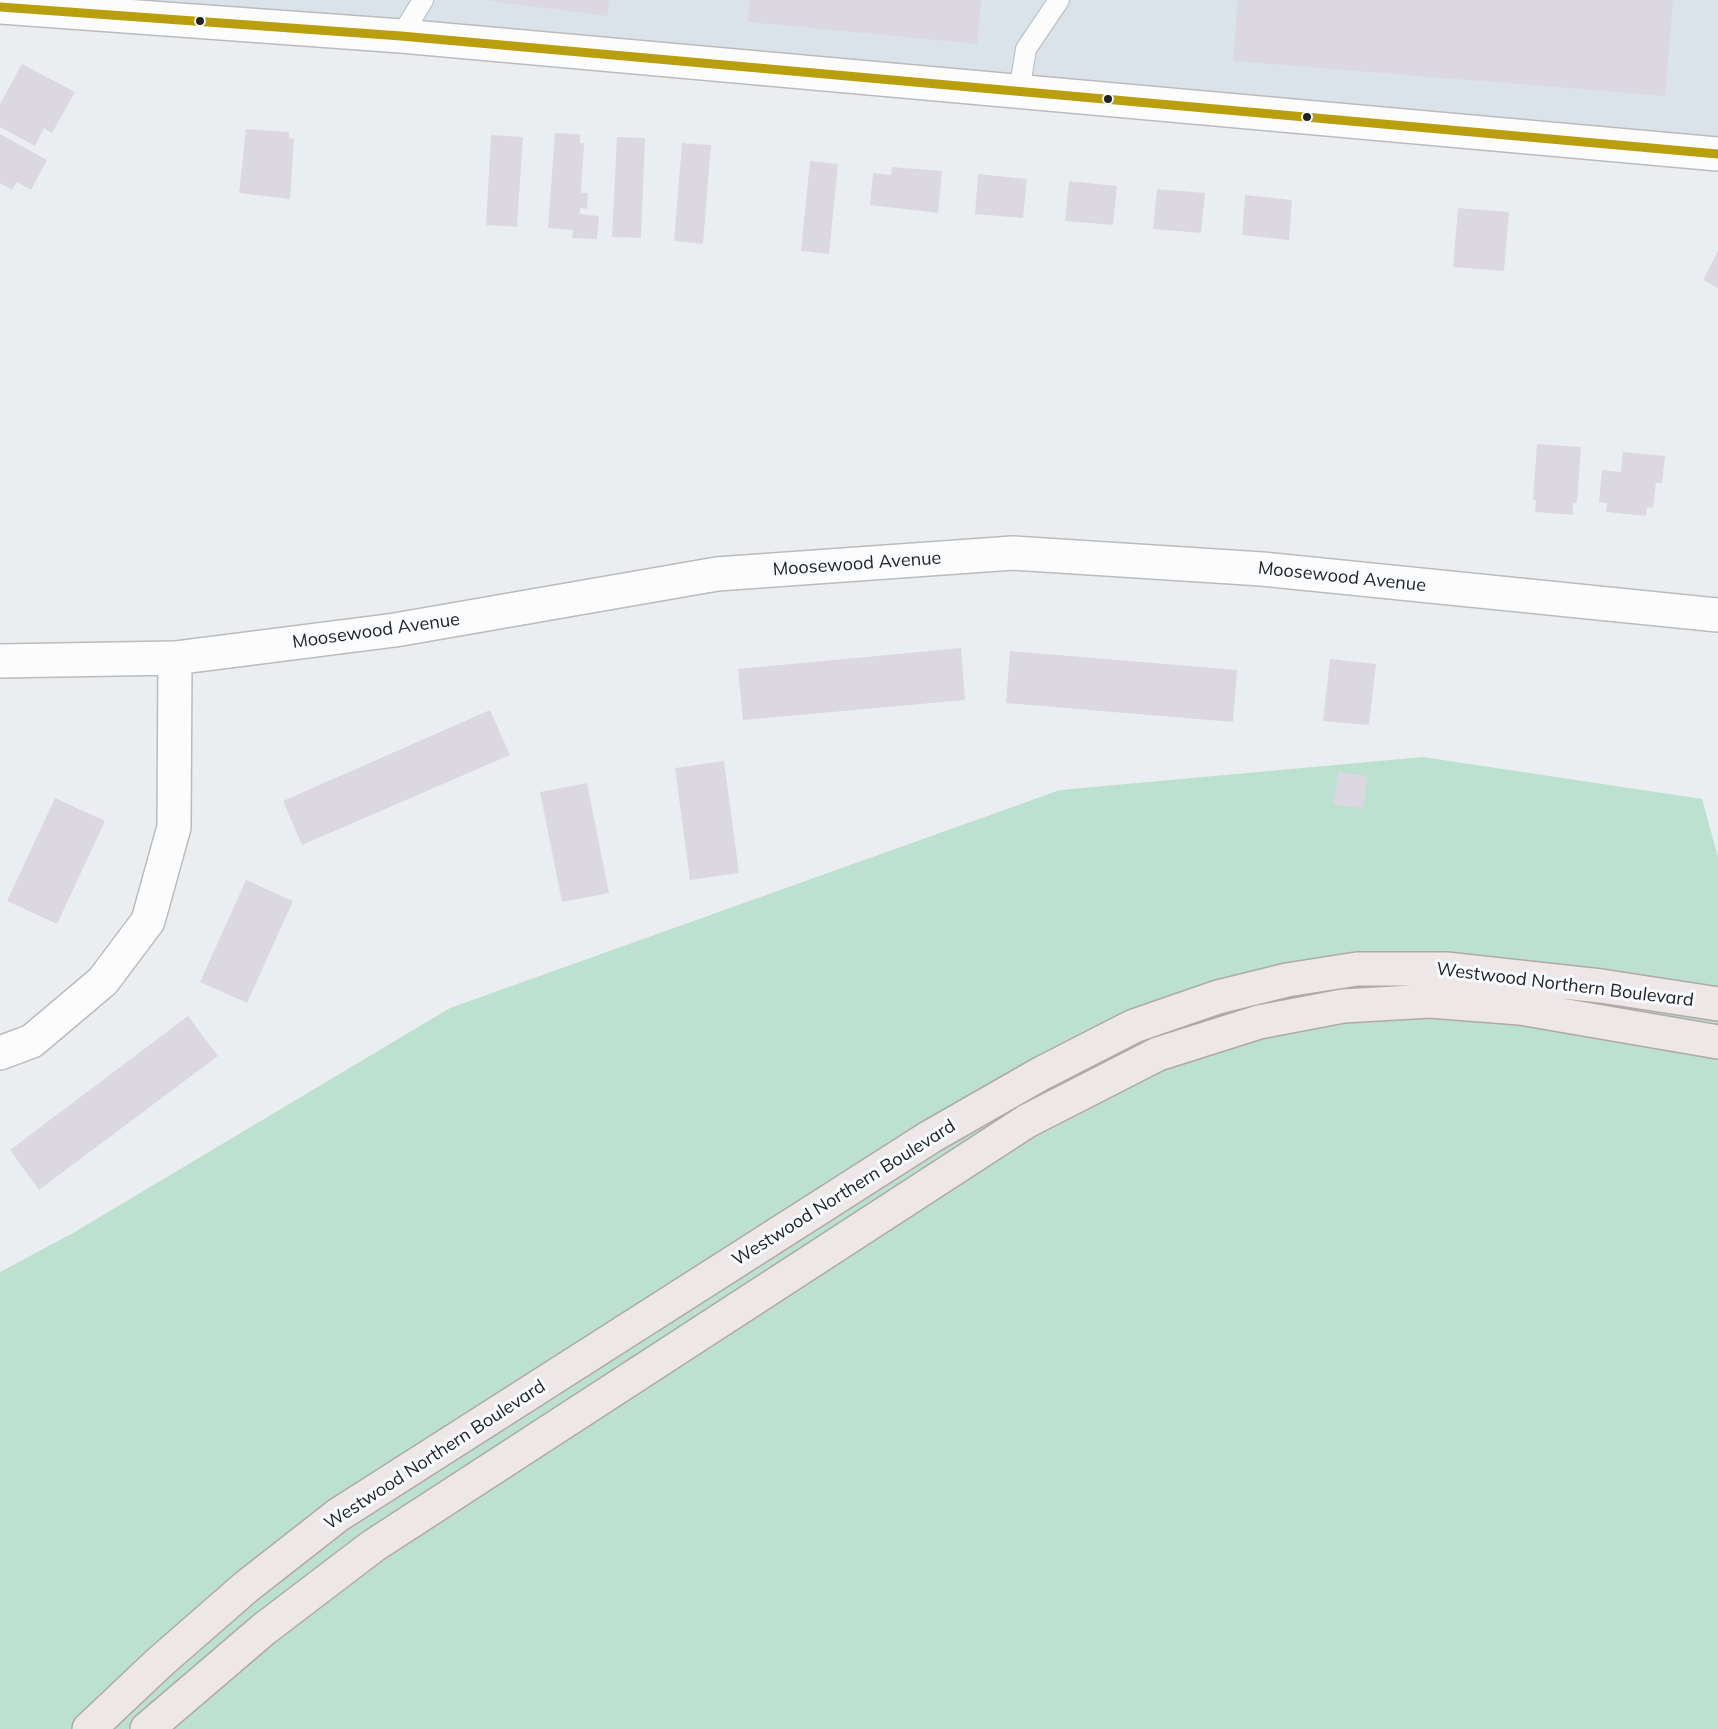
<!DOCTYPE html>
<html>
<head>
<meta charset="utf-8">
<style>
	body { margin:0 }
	canvas { display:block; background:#ebeef0 }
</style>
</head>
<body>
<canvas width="1718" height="1729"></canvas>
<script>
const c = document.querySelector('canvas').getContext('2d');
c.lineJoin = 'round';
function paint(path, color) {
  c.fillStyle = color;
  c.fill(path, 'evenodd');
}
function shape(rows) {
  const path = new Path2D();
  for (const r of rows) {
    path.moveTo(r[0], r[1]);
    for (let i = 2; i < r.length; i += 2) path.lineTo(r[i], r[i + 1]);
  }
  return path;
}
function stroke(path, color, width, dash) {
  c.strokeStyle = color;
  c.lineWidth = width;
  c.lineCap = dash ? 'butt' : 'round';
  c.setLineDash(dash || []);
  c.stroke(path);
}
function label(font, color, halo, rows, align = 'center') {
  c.font = font + ' Mulish,sans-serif';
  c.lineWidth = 6;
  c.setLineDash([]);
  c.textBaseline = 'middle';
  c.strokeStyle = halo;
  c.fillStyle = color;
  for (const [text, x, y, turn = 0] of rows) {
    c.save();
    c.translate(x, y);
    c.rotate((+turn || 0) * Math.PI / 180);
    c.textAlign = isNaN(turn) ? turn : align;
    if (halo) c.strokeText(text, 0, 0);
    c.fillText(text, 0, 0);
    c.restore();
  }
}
const built = shape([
	[0,0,1718,0,1718,154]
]);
const green = shape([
	[1423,757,1702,799,1718,857,1718,1729,0,1729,0,1272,73,1233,450,1008,1060,790]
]);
const building = shape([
	[489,0,609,0,608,16,488,1],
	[750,0,981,0,977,44,748,22],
	[1238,0,1673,0,1665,96,1233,61],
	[22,64,75,92,52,133,44,128,35,146,0,127,0,104],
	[246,129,289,132,289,138,294,139,290,199,239,193],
	[555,133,580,134,580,143,584,143,581,193,588,193,587,209,580,208,580,214,599,216,597,239,572,238,573,230,548,228],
	[0,134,47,160,31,190,17,182,12,190,0,183],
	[491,135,523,137,517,227,486,225],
	[617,137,645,138,641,238,612,237],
	[682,143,711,145,703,244,674,241],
	[810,161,838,164,829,254,801,251],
	[892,167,942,171,938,213,870,205,873,173,891,175],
	[978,174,1027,179,1023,218,975,214],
	[1069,181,1117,186,1113,225,1065,221],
	[1157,189,1205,193,1201,233,1153,229],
	[1245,195,1292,200,1289,240,1242,235],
	[1458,208,1509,212,1504,271,1453,267],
	[1718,251,1718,288,1703,280],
	[1537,444,1581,447,1577,503,1573,503,1573,515,1535,512,1536,501,1533,500],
	[1623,452,1665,456,1662,483,1656,483,1653,508,1647,507,1646,516,1606,512,1607,503,1599,502,1602,470,1621,472],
	[961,648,965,700,743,720,738,669],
	[1010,651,1237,670,1233,722,1006,703],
	[1330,659,1376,664,1369,725,1323,721],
	[490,710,510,755,302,845,283,801],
	[724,761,739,873,690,880,675,768],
	[1338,772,1367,776,1363,808,1333,805],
	[587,783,609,893,562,902,540,792],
	[55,798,105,821,57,924,7,901],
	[246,880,293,901,247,1003,200,982],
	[188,1016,218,1056,39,1190,10,1150]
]);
const lane = shape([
	[401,36,423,0],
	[1019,92,1026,49,1059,0]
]);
const street = shape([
	[0,661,175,658,395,630,717,574,1013,553,1262,569,1718,615],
	[0,1053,32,1041,103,981,148,921,174,827,175,658]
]);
const secondary = shape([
	[0,7,401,36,1718,154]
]);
const primary = shape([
	[89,1729,160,1662,246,1587,338,1515,930,1137,1042,1073,1134,1026,1218,997,1287,980,1357,969,1446,969,1601,986,1718,1004],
	[147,1729,264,1629,373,1546,1027,1121,1158,1054,1259,1022,1343,1006,1430,1001,1520,1008,1718,1042]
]);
const bus1 = shape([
	[0,7,401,36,1718,154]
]);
const markers = [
	[200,21,5,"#212325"],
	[1108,99,5,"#212325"],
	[1307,117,5,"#212325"]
];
const streetNames = [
	["Moosewood Avenue",857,564,-4],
	["Moosewood Avenue",1342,577,6],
	["Moosewood Avenue",376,631,-8],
	["Westwood Northern Boulevard",1565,985,7],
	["Westwood Northern Boulevard",844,1193,-32],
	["Westwood Northern Boulevard",435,1455,-33]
];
paint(built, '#dbe3ea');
paint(green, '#bce1d0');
paint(building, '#dcd8e2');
stroke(lane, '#b9bbbd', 22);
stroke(street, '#b9bbbd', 36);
stroke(secondary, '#b9bbbd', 36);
stroke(primary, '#b0a8a9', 36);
stroke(lane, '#fcfcfd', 20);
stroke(street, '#fcfcfd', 33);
stroke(secondary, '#fcfcfd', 33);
stroke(primary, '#ede7e8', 33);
stroke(bus1, '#b99e0e', 9);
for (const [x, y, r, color] of markers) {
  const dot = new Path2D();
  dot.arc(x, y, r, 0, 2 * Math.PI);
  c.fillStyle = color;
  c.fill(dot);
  stroke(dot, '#f7fbfe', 2);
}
label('18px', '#212325', '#f7fbfe', streetNames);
</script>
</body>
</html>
